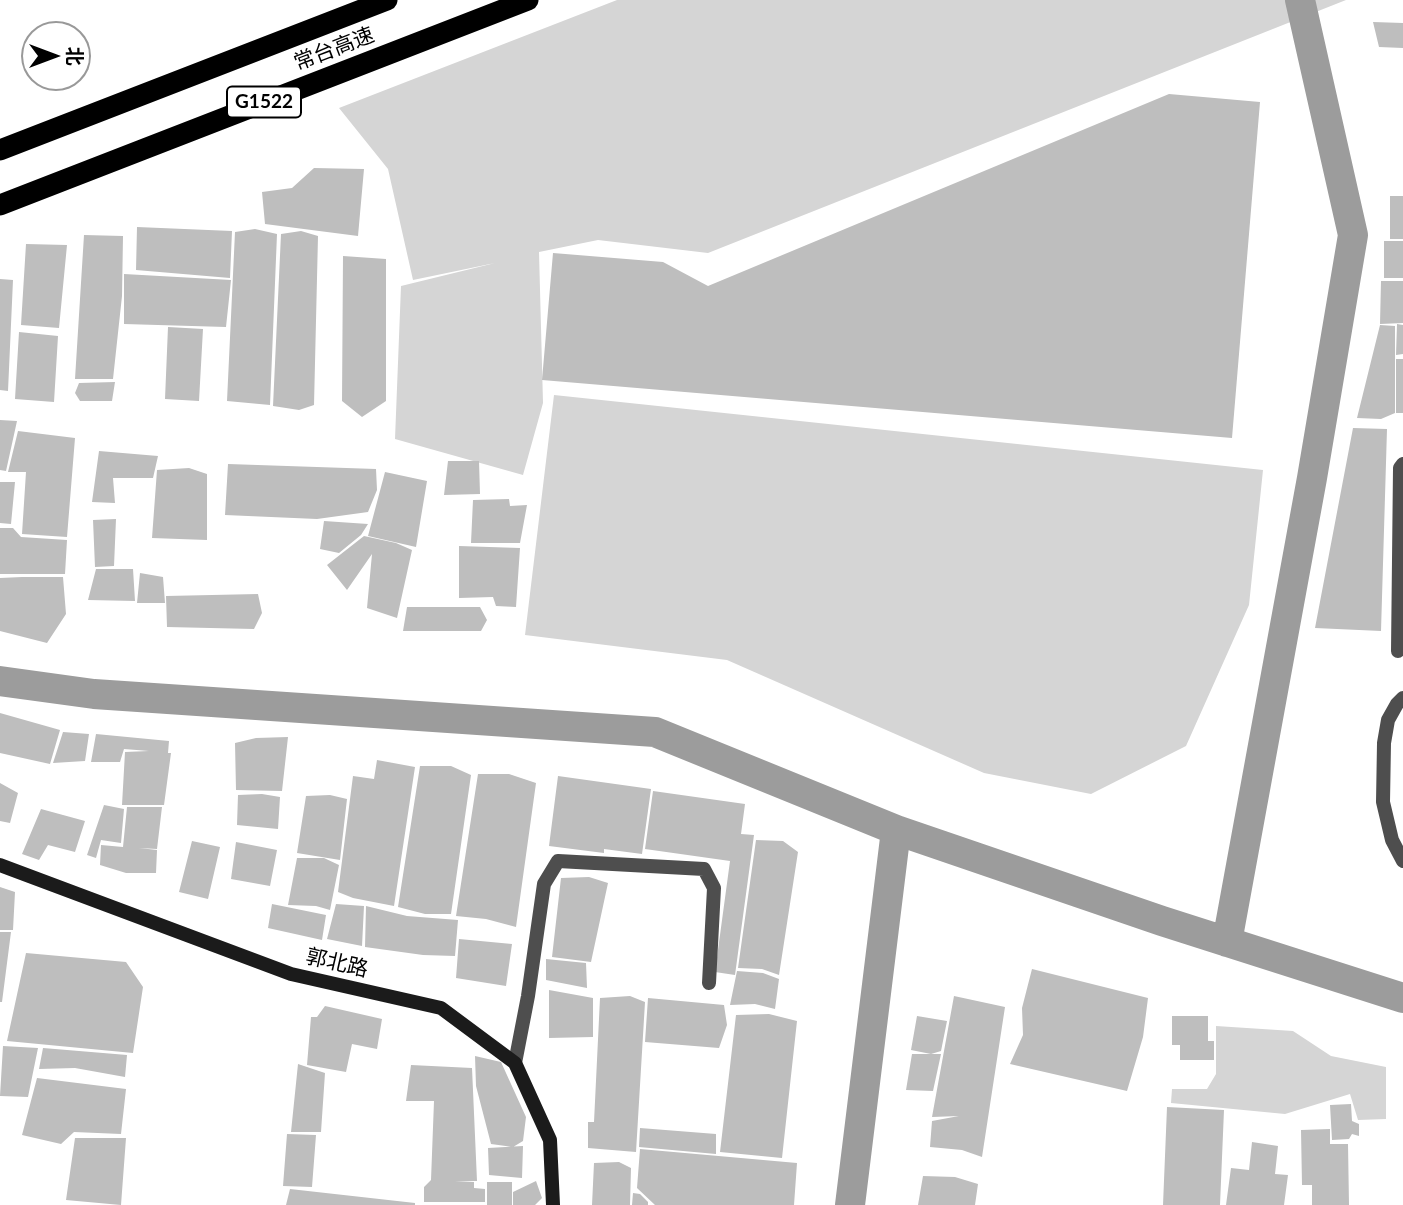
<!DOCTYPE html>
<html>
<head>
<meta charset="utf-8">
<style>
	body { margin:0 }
	#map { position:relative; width:1403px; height:1205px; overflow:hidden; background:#fff; font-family:Lato,"Noto Sans SC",sans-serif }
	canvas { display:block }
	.north { position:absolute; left:21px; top:21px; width:70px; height:70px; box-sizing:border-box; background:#fff; border:2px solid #999; border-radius:50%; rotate:90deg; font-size:19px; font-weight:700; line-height:28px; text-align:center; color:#000 }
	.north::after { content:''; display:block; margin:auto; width:24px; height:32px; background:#000; clip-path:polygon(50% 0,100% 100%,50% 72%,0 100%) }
</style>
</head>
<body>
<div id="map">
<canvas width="1403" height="1205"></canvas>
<div class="north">北</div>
</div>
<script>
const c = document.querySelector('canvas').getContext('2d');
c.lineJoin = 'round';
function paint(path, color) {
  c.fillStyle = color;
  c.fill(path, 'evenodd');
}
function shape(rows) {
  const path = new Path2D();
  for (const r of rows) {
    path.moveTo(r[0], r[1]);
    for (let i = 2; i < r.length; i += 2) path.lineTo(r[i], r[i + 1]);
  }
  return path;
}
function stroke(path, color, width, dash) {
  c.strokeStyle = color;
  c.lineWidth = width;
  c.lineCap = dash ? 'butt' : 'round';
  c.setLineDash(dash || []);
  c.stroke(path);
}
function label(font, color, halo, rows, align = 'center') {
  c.font = font + ' Lato,"Noto Sans SC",sans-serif';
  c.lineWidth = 5;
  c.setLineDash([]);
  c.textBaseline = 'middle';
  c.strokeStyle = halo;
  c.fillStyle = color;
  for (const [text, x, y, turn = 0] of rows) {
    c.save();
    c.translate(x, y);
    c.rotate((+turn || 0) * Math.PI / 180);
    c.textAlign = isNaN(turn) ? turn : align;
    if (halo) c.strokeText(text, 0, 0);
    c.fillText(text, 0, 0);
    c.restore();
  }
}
const green = shape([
	[617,0,1346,0,708,253,598,240,539,252,543,403,523,475,395,439,401,286,495,263,413,280,388,169,339,108],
	[554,395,1263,470,1249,605,1186,746,1091,794,984,773,727,660,525,635],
	[1216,1026,1293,1031,1331,1056,1386,1067,1386,1119,1358,1120,1350,1094,1285,1114,1171,1103,1172,1089,1207,1089,1216,1074]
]);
const canal = shape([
	[0,681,94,694,655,732,896,830,850,1205],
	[896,830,1162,921,1403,998],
	[1227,942,1312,478,1353,235,1300,0]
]);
const building = shape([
	[1373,22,1403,23,1403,48,1379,47],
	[1169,94,1260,102,1232,438,542,380,553,253,663,262,708,286],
	[314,168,364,169,358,236,265,224,262,192,292,188],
	[1390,196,1403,196,1403,239,1390,239],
	[137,227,232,231,230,278,136,270],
	[255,229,277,234,270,405,227,401,235,232],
	[301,231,318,236,314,405,299,410,273,406,281,234],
	[84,235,123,236,122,296,113,379,75,379],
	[1384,241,1403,241,1403,278,1384,278],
	[26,244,67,245,59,328,21,325],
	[343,256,386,259,386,401,362,417,342,401],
	[124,274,231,280,226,327,124,324],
	[0,279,13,280,8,391,0,390],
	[1381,281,1403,281,1403,323,1380,324],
	[1397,324,1403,325,1403,354,1396,355],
	[1380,325,1395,326,1395,413,1381,419,1357,418],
	[168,327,203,329,199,401,165,399],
	[19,332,58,336,54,402,15,399],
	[1396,359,1403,359,1403,413,1396,413],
	[115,382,112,401,80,401,75,393,79,383],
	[0,420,17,421,6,471,0,470],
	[1353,428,1387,429,1381,631,1315,628],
	[18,431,75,438,67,537,22,534,26,472,8,472],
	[99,451,158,456,153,478,113,478,115,503,92,502],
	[448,461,479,461,480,494,444,495],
	[228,464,376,469,377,490,368,512,317,519,225,515],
	[189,468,207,474,207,540,152,538,157,470],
	[385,472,427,481,416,547,368,536],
	[0,482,15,482,11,524,0,523],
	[509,499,510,506,527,505,520,543,471,543,473,500],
	[116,519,114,566,95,567,93,520],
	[324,521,368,524,361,535,339,553,320,549],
	[0,528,13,528,21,537,67,540,65,574,0,574],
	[364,536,396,543,412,550,397,618,367,608,372,554,347,590,327,565],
	[459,546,520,548,516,607,496,606,493,597,459,598],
	[96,569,133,569,135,601,88,600],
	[140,573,163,577,165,603,137,603],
	[22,577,63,577,66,614,47,643,0,631,0,578],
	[258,594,262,613,254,629,167,627,166,596],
	[407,607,480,607,487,620,481,631,403,631],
	[0,713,60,730,50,764,0,753],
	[63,732,89,734,85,761,53,763],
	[96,734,169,741,168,753,171,753,164,805,122,805,125,752,149,751,124,749,120,762,91,762],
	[288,737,282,791,236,790,235,743,256,738],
	[377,760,415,767,394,906,353,898,338,892,353,776,374,779],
	[420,766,451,766,471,775,451,914,425,914,398,907],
	[478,774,509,774,536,783,516,927,486,919,456,916],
	[558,776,651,789,642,854,604,849,604,853,549,846],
	[0,783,18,793,10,823,0,821],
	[653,791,745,804,741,834,754,835,735,975,715,972,730,861,645,849],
	[262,794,280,797,278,829,237,825,238,795],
	[330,795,347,799,340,860,297,853,306,796],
	[104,805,124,809,121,843,101,840,96,858,87,855],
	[127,807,162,807,157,849,139,848,157,850,156,873,126,873,100,865,101,845,123,847],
	[41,809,85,821,75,852,48,845,39,860,22,854],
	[756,840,783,841,798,852,779,975,762,969,738,968],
	[192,841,220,847,208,899,179,892],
	[236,842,277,850,270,886,231,879],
	[297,858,324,858,339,865,330,910,316,906,288,905],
	[589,877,608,883,591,962,552,957,561,878],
	[0,887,15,892,13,930,0,930],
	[272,904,326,915,322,940,268,928],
	[336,904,364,906,362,946,327,939],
	[366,906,407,916,458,920,455,956,423,955,365,947],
	[0,932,11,932,2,1002,0,1002],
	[459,939,512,944,506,986,456,978],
	[26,953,126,962,143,987,133,1053,7,1041],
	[546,959,586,963,587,988,546,980],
	[1032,969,1148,998,1143,1037,1127,1091,1010,1064,1023,1035,1022,1008],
	[737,971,763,973,779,979,775,1009,755,1004,730,1005],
	[549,990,593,998,593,1037,549,1038],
	[630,996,645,1002,636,1152,588,1148,588,1122,594,1122,600,998],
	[954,996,1005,1007,982,1157,962,1150,930,1147,932,1121,959,1116,932,1117],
	[648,998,724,1005,727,1025,719,1048,645,1042],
	[325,1006,382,1019,377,1049,352,1044,346,1072,307,1065,311,1017,317,1017],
	[769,1014,797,1021,782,1158,720,1152,736,1015],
	[917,1016,947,1021,941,1051,931,1054,911,1050],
	[1172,1016,1208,1016,1208,1041,1214,1041,1214,1060,1180,1060,1180,1045,1172,1045],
	[3,1046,38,1048,28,1097,0,1096],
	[43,1048,127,1055,125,1077,75,1068,39,1069],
	[912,1054,941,1054,933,1091,906,1090],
	[475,1056,501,1062,526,1117,523,1141,513,1147,491,1144,476,1086],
	[298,1064,325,1073,321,1132,291,1132],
	[411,1065,472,1068,477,1181,455,1181,474,1182,474,1188,485,1189,485,1202,424,1202,424,1187,431,1180,434,1101,406,1101],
	[37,1078,126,1089,121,1134,74,1132,61,1144,22,1135],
	[1351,1104,1352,1121,1359,1124,1359,1136,1352,1134,1349,1139,1332,1140,1330,1105],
	[1167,1107,1224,1110,1220,1205,1163,1205],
	[640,1128,716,1134,716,1154,639,1147],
	[1330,1129,1330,1144,1348,1144,1349,1205,1312,1205,1312,1185,1302,1185,1301,1130],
	[287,1134,316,1135,312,1187,283,1186],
	[75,1138,126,1138,121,1205,66,1200],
	[1252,1142,1278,1146,1275,1174,1288,1175,1284,1205,1226,1205,1231,1168,1249,1170],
	[523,1146,522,1178,489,1175,488,1148],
	[640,1149,797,1163,794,1205,655,1205,637,1188],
	[619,1162,631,1168,630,1205,592,1205,594,1163],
	[923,1176,955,1177,978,1184,975,1205,918,1205],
	[536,1181,542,1198,535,1205,513,1205,513,1192],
	[487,1182,512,1182,512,1205,487,1205],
	[290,1189,415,1203,415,1205,286,1205],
	[633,1193,640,1194,648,1202,648,1205,632,1205]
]);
const lane = shape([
	[1403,698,1397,704,1388,720,1384,743,1383,802,1392,840,1403,861]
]);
const street = shape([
	[1398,651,1400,468,1403,464],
	[515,1063,528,996,544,884,558,861,704,869,714,888,709,983]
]);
const secondary = shape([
	[0,865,291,974,441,1008,515,1063,550,1140,553,1205]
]);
const highway = shape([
	[0,150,387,0],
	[0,205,528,0]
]);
const shields = [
	[264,102,74]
];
const shieldNames = [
	["G1522",264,102]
];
const streetNames = [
	["常台高速",334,49,-21],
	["郭北路",337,963,13]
];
paint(green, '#d5d5d5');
stroke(canal, '#9c9c9c', 30);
paint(building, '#bebebe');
stroke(lane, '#4e4e4e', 14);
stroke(street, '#4e4e4e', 14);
stroke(secondary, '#1b1b1b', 14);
stroke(highway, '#000', 21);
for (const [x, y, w] of shields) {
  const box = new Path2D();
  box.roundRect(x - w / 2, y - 15.5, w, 31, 5);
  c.fillStyle = '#fff';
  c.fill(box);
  stroke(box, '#000', 2);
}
label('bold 19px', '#000', null, shieldNames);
label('21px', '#000', '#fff', streetNames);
</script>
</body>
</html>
